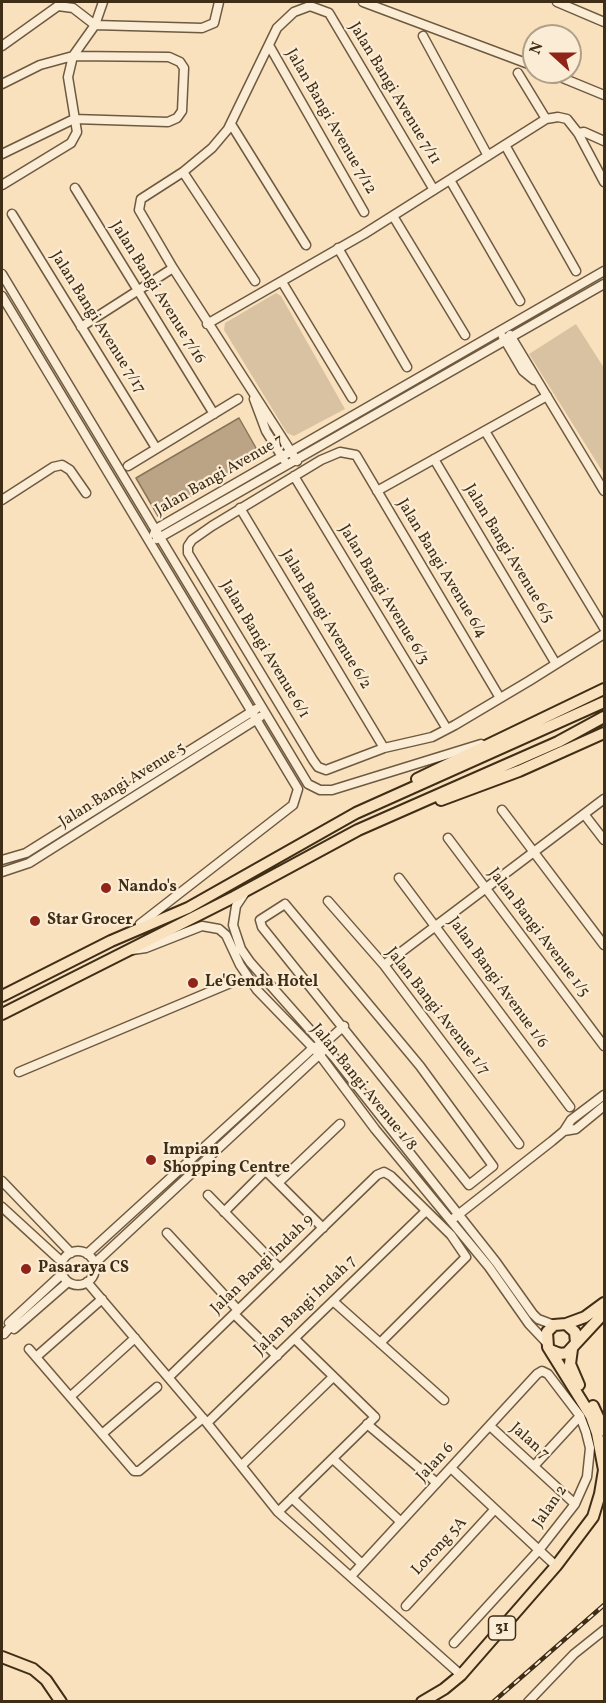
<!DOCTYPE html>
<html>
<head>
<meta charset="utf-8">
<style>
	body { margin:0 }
	#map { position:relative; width:606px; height:1703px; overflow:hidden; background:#f9e1be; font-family:Vollkorn,serif }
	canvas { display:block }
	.frame { position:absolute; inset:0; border:3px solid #3f2d16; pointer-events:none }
	.north { position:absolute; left:522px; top:24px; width:60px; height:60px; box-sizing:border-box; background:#fbecd5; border:2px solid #b0a089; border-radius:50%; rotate:291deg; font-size:16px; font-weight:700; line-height:24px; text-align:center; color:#3f2d16 }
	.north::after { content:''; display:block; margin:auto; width:21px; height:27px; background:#8f2418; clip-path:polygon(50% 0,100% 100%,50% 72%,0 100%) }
</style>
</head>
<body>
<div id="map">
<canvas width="606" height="1703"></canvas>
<div class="frame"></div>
<div class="north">N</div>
</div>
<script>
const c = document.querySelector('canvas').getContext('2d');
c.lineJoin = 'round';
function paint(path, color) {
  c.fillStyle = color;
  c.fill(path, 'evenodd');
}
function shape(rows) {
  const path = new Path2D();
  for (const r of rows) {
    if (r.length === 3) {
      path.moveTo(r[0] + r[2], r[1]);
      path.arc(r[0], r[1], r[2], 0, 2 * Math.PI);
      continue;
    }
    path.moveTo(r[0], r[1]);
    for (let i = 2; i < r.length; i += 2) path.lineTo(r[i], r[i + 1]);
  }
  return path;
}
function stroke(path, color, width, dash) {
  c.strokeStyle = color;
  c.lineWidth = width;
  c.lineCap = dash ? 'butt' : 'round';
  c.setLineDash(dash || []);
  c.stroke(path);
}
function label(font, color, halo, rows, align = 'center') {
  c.font = font + ' Vollkorn,serif';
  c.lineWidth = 4.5;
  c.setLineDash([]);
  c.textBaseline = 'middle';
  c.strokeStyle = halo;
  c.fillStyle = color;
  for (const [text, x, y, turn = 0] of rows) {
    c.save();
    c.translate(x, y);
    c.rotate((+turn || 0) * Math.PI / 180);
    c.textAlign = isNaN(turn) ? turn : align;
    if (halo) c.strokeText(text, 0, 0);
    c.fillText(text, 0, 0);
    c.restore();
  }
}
const green = shape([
	[276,293,281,296,345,409,294,436,287,433,224,330,225,323],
	[576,324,604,368,604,474,529,354]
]);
const water = shape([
	[239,418,260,455,158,516,136,478,239,418]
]);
const minor = shape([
	[363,2,534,66],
	[557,2,604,22],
	[423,36,488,156],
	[2,46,58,6,73,8,95,25,202,28,214,23,219,2],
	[270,47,364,212],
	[548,72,604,95],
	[518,73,546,119],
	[2,84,40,65,73,56,169,57,180,62,184,68,182,111,177,118,168,122,74,119,2,154],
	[231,124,306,245],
	[578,133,584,132,604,141],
	[505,145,576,271],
	[183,172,255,281],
	[450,180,520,301],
	[2,185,71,143,77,132,68,77,73,56,95,25,103,2],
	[75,188,214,414],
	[12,214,156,448],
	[393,216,465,335],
	[338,248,407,367],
	[2,274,308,784,320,790,332,790,481,744],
	[282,282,352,398],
	[2,296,298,789,293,805,140,924],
	[207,324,364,234,546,119,558,117,567,119,578,133,604,182],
	[81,327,173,268],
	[510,335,604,491],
	[503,337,523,371,534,380],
	[254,399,266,431,284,460],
	[485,431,604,628],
	[434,459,556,664],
	[297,461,173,268,139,210,141,199,183,172,212,148,228,129,277,28,294,12,310,6,329,13,434,190],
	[128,466,238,399],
	[294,476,447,729],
	[377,491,547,396],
	[2,500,53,467,62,465,70,470,86,493],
	[240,508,384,748],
	[154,534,156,529,604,271],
	[157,539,604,284],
	[500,698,356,455,340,452,321,460,212,526,192,540,188,546,188,553,313,760,318,767,326,770,384,748,432,737,455,725,529,681,604,634],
	[502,810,604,945],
	[584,814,604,840],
	[448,838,604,1046],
	[2,860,26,853,256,709],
	[2,872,29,863,260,717],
	[399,878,570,1107],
	[244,894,236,906,233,925,241,949,250,962,334,1057,496,1262,533,1314,538,1319,554,1325],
	[328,901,384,965,519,1144],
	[285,904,420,1066,493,1166,469,1185,262,927,260,920,285,904],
	[132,950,146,948,202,926,219,929,226,935,240,965,257,990,319,1054,375,1129,489,1267,529,1324,546,1342],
	[384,965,604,799],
	[19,1072,233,982],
	[564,1131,576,1129,604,1106],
	[2,1181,71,1253],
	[279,1182,340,1124],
	[208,1195,280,1269],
	[2,1207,62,1262],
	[224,1212,263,1173,267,1172,323,1228],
	[454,1218,552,1141,564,1131,571,1120,604,1095],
	[167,1233,238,1310],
	[78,1268,17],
	[87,1254,313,1048,327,1041,344,1026],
	[94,1264,322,1052],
	[62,1274,9,1323,14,1329,68,1282],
	[87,1282,207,1423,278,1512,461,1675],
	[333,1301,444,1400],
	[234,1314,277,1356],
	[4,1334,11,1326],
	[29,1349,134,1471,139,1471,203,1418],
	[36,1357,102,1299],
	[169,1377,377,1175,384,1172,391,1176,451,1235,466,1257,380,1343],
	[71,1396,135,1338],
	[207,1423,426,1211],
	[367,1424,437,1483],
	[490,1426,575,1504],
	[102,1434,157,1387],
	[333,1459,401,1522],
	[242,1465,333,1377],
	[534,1466,580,1416],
	[451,1468,556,1566],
	[292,1498,362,1564],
	[278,1512,375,1417,295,1339],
	[352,1575,537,1374,542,1371,548,1374,580,1416,586,1432,590,1448,587,1477,575,1504,539,1550,454,1643],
	[406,1606,495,1509],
	[528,1702,574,1654,604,1630]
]);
const major = shape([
	[417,779,604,689],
	[441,800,519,771,604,733],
	[2,996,111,941,188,908,356,813,604,702],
	[2,1014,234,897,358,830,558,742,604,717],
	[566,1324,585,1317,604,1303],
	[572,1349,570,1364,579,1385],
	[550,1350,560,1354,567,1353,604,1313],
	[593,1406,604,1430],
	[2,1657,33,1669,46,1680,61,1702],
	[422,1702,444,1689,461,1675,556,1566,593,1517,600,1494,604,1470,597,1433,591,1416,548,1347,547,1332,554,1325,566,1324,575,1332,576,1343]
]);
const rail = shape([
	[493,1702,604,1605]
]);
const markers = [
	[106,888,6,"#8f2418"],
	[35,921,6,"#8f2418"],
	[193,983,6,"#8f2418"],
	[151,1160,6,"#8f2418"],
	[26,1269,6,"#8f2418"]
];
const shields = [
	[502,1628,27]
];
const shieldNames = [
	["31",502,1628]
];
const streetNames = [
	["Jalan Bangi Avenue 7/11",394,94,59],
	["Jalan Bangi Avenue 7/12",330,122,60],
	["Jalan Bangi Avenue 7/16",157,293,58],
	["Jalan Bangi Avenue 7/17",97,323,58],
	["Jalan Bangi Avenue 7",220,476,-30],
	["Jalan Bangi Avenue 6/5",508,554,59],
	["Jalan Bangi Avenue 6/4",441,569,59],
	["Jalan Bangi Avenue 6/3",383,595,59],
	["Jalan Bangi Avenue 6/2",325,620,59],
	["Jalan Bangi Avenue 6/1",264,650,59],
	["Jalan Bangi Avenue 5",123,786,-32],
	["Jalan Bangi Avenue 1/5",538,933,53],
	["Jalan Bangi Avenue 1/6",497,983,54],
	["Jalan Bangi Avenue 1/7",437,1012,52],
	["Jalan Bangi Avenue 1/8",363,1088,51],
	["Jalan Bangi Indah 9",263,1265,-44],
	["Jalan Bangi Indah 7",306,1306,-44],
	["Jalan 7",529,1442,42],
	["Jalan 6",436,1463,-47],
	["Jalan 2",551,1507,-55],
	["Lorong 5A",440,1547,-47]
];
const poiNames = [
	["Nando's",118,888],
	["Star Grocer",47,921],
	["Le'Genda Hotel",205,983],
	["Impian",163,1151],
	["Shopping Centre",163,1169],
	["Pasaraya CS",38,1269]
];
paint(green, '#d9c2a1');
paint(water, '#baa485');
stroke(water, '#897459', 1.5);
stroke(minor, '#6e5a40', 11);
stroke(major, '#3f2d16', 14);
stroke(minor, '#fbecd5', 8);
stroke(major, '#f9e1be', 10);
stroke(rail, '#3f2d16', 4.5);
stroke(rail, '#fbecd5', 2, [7]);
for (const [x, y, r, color] of markers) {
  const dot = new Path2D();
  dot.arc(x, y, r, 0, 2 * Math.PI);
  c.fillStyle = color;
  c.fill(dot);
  stroke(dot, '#fbecd5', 2);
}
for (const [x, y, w] of shields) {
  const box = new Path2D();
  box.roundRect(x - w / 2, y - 12, w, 24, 4.5);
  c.fillStyle = '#fbecd5';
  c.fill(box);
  stroke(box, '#3f2d16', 1.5);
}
label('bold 15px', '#3f2d16', null, shieldNames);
label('16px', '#3f2d16', '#fbecd5', streetNames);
label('bold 16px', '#3f2d16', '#fbecd5', poiNames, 'left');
</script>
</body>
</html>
